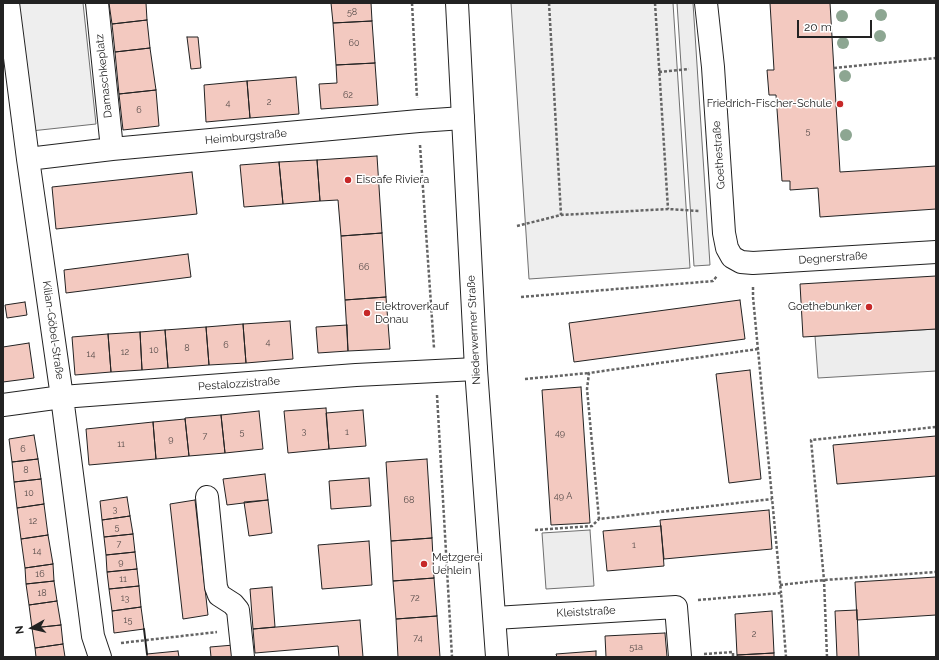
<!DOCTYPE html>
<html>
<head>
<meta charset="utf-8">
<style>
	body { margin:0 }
	#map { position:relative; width:939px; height:660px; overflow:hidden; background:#fff; font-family:Raleway,sans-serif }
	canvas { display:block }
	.frame { position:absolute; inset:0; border:4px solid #222; pointer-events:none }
	.north { position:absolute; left:12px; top:608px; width:40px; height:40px; -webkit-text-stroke:3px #fff; paint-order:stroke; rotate:262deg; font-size:11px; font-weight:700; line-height:16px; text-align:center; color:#222 }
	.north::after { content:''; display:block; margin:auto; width:14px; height:18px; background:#222; clip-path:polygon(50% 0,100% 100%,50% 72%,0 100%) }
	.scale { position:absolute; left:797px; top:20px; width:75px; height:18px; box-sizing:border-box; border:2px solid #222; border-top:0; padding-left:5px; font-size:12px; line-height:14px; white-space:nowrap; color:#222; -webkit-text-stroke:3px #fff; paint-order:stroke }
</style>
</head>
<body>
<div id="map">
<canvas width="939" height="660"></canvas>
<div class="frame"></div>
<div class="north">N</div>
<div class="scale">20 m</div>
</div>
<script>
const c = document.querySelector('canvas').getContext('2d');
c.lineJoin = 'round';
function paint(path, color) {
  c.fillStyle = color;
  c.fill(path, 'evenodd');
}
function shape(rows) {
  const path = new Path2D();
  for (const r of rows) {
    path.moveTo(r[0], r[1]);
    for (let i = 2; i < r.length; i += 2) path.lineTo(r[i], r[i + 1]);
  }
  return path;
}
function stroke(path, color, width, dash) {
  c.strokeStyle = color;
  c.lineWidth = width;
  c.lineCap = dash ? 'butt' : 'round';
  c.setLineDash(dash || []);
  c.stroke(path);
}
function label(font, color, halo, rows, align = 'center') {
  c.font = font + ' Raleway,sans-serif';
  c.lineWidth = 3;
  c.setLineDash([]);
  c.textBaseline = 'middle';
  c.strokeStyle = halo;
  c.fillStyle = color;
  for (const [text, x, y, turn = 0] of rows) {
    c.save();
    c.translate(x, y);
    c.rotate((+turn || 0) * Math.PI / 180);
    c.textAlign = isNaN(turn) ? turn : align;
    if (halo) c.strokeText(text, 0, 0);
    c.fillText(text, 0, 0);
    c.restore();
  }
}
const green = shape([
	[18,3,83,3,96,124,31,131,18,3],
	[511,3,673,3,690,268,529,279,511,3]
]);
const parking = shape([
	[677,3,693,3,710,265,694,266,677,3],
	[936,329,936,371,818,378,815,336,936,329],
	[590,530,594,586,546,589,542,533,590,530]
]);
const building = shape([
	[109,3,146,3,147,20,112,24,109,3],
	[331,3,371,3,372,21,333,23,331,3],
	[770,3,830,3,840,172,936,166,936,209,820,217,818,188,790,190,790,181,782,181,776,95,769,95,767,70,774,70,770,3],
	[147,20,150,48,115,52,112,24,147,20],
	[372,21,375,63,336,65,333,23,372,21],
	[187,37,198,37,201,68,191,69,187,37],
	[150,48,156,90,119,94,115,52,150,48],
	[375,63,378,105,321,109,319,84,337,83,336,65,375,63],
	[296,77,299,114,250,118,247,81,296,77],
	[247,81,250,118,206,122,204,85,247,81],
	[156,90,159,126,123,130,119,94,156,90],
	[377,156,382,233,341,236,338,200,320,201,317,160,377,156],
	[317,160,320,201,283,204,279,162,317,160],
	[279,162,283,204,244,207,240,165,279,162],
	[192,172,197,214,56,229,52,187,192,172],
	[382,233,386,297,345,300,341,236,382,233],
	[188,254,191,277,66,293,64,270,188,254],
	[936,276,936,329,803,337,800,284,936,276],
	[386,297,390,349,348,351,345,300,386,297],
	[740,300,745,339,574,362,569,323,740,300],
	[25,302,27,315,7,318,5,305,25,302],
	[290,321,293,359,246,363,243,324,290,321],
	[243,324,246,363,209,365,206,327,243,324],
	[347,325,348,351,318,353,316,327,347,325],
	[206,327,209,365,168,368,165,330,206,327],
	[165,330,168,368,142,370,140,332,165,330],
	[140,332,142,370,111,372,108,334,140,332],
	[108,334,111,372,75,375,72,337,108,334],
	[29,343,34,378,3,382,3,347,29,343],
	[750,370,761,479,729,483,716,374,750,370],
	[581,387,590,523,551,525,542,390,581,387],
	[326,408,329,449,288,453,284,411,326,408],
	[363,410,366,446,329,449,326,413,363,410],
	[259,411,263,449,225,453,221,415,259,411],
	[221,415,225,453,189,456,185,418,221,415],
	[185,419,189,456,156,459,153,422,185,419],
	[153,422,156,459,89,465,86,429,153,422],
	[34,435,38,459,12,462,9,439,34,435],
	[936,436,936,476,837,484,833,445,936,436],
	[38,459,41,479,14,482,12,462,38,459],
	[427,459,432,538,391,541,386,462,427,459],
	[265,474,268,500,227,505,223,479,265,474],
	[369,478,371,506,331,509,329,481,369,478],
	[41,479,44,504,17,508,14,482,41,479],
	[127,497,130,516,102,520,100,501,127,497],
	[195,500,208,615,183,619,170,504,195,500],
	[268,500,272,533,249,536,244,502,268,500],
	[44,504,48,535,21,539,17,508,44,504],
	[769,510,772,549,664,559,660,520,769,510],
	[130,516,133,534,104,537,102,520,130,516],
	[661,526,664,566,607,571,603,531,661,526],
	[133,534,135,552,106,555,104,537,133,534],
	[48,535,53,564,25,568,21,539,48,535],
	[432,538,434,578,393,581,391,541,432,538],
	[369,541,372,585,322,589,318,545,369,541],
	[135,552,137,569,107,572,106,555,135,552],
	[53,564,54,581,26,584,25,568,53,564],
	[137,569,139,586,109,589,107,572,137,569],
	[936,577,936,615,857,620,855,582,936,577],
	[434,578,437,616,396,619,393,581,434,578],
	[54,581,57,601,29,605,26,584,54,581],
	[139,586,141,607,112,611,109,589,139,586],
	[272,587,275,627,253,629,250,589,272,587],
	[57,601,61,625,32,628,29,605,57,601],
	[141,607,144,629,114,633,112,611,141,607],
	[857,610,859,657,837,657,835,611,857,610],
	[772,611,774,653,737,655,735,614,772,611],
	[437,616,440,657,398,657,396,619,437,616],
	[360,620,363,657,339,657,338,646,255,653,253,629,360,620],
	[61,625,63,644,35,648,32,628,61,625],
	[665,633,667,657,606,657,605,636,665,633],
	[63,644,65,657,36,657,35,648,63,644],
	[234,645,235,657,211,657,210,647,234,645],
	[178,651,179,657,147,657,147,654,178,651],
	[596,651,596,657,557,657,556,654,596,651],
	[774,653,774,657,737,657,737,655,774,653]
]);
const path = shape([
	[412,3,417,98],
	[549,3,561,215],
	[655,3,668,209],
	[834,68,936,58],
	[659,72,689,69],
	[420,145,434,348],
	[517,226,561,215,668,209,699,211],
	[753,287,753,297,781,593],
	[521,297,713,281,717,276],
	[758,349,589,373,587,389,599,519,772,499],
	[525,379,589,373],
	[437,395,452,657],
	[535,530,592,526,599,519],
	[780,585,824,580,936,572],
	[698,600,781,593,786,657],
	[121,643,217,632],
	[704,654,733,652,733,657],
	[827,657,824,580,811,440,936,427]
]);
const minor = shape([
	[8,3,28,159,62,397,93,636,100,657],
	[97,3,112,149],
	[706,3,713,67,724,233,727,248,732,257,741,262,753,263,936,252],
	[28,159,112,149,419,121,463,118],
	[3,405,62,397,356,375,476,369],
	[207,497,216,587,219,595,233,604,238,610,243,657],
	[495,618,676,607,680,657]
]);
const major = shape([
	[457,3,476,369,497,657]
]);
const wall = shape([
	[144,629,147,654]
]);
const trees = [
	[881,15],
	[842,16],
	[880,36],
	[843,43],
	[845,76],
	[846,135]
];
const markers = [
	[840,104,4,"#c62828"],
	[348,180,4,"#c62828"],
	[869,307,4,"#c62828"],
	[367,313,4,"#c62828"],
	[424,564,4,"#c62828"]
];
const numberNames = [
	["58",352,12],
	["60",354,43],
	["62",348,95],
	["2",269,102],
	["4",228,103],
	["6",139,110],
	["5",808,131],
	["66",364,267],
	["4",268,342],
	["6",226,345],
	["8",187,348],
	["10",154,350],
	["12",125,352],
	["14",91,354],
	["3",304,431],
	["5",242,432],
	["1",347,432],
	["49",560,433],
	["7",205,436],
	["9",171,439],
	["11",121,444],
	["6",23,449],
	["8",26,470],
	["10",29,493],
	["49 A",563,496],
	["68",409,500],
	["3",115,509],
	["12",33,521],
	["5",117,527],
	["7",119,544],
	["1",634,545],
	["14",37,551],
	["9",121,562],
	["16",40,574],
	["11",123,579],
	["18",42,593],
	["13",125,598],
	["72",415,598],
	["15",128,620],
	["2",754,634],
	["74",418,638],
	["51a",636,647]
];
const streetNames = [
	["Damaschkeplatz",104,76,-96],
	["Heimburgstraße",246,137,-5],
	["Goethestraße",719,155,-94],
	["Degnerstraße",833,258,-4],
	["Kilian-Göbel-Straße",53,330,82],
	["Niederwerrner Straße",474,330,-93],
	["Pestalozzistraße",239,384,-4],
	["Kleiststraße",586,612,-3]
];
const poiNames = [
	["Friedrich-Fischer-Schule",832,104,"right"],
	["Eiscafe Riviera",356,180],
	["Elektroverkauf",375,307],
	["Donau",375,320],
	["Goethebunker",861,307,"right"],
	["Metzgerei",432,558],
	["Uehlein",432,571]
];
paint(green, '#eee');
stroke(green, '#6f6f6f', 1);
paint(parking, '#ededed');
stroke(parking, '#6f6f6f', 1);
paint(building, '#f3c9c0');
stroke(building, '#222', 1);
stroke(minor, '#222', 24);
stroke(major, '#222', 24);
stroke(path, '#646464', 2.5, [3, 2]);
stroke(minor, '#fff', 22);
stroke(major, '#fff', 22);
stroke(wall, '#222', 2);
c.fillStyle = '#8da692';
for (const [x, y] of trees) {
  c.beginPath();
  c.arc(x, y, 6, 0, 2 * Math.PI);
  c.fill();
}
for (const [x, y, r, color] of markers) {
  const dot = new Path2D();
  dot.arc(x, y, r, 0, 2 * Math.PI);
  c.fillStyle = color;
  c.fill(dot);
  stroke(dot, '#fff', 1.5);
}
label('9px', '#564c4a', null, numberNames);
label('11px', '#222', '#fff', streetNames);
label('11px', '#222', '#fff', poiNames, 'left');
</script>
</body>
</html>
